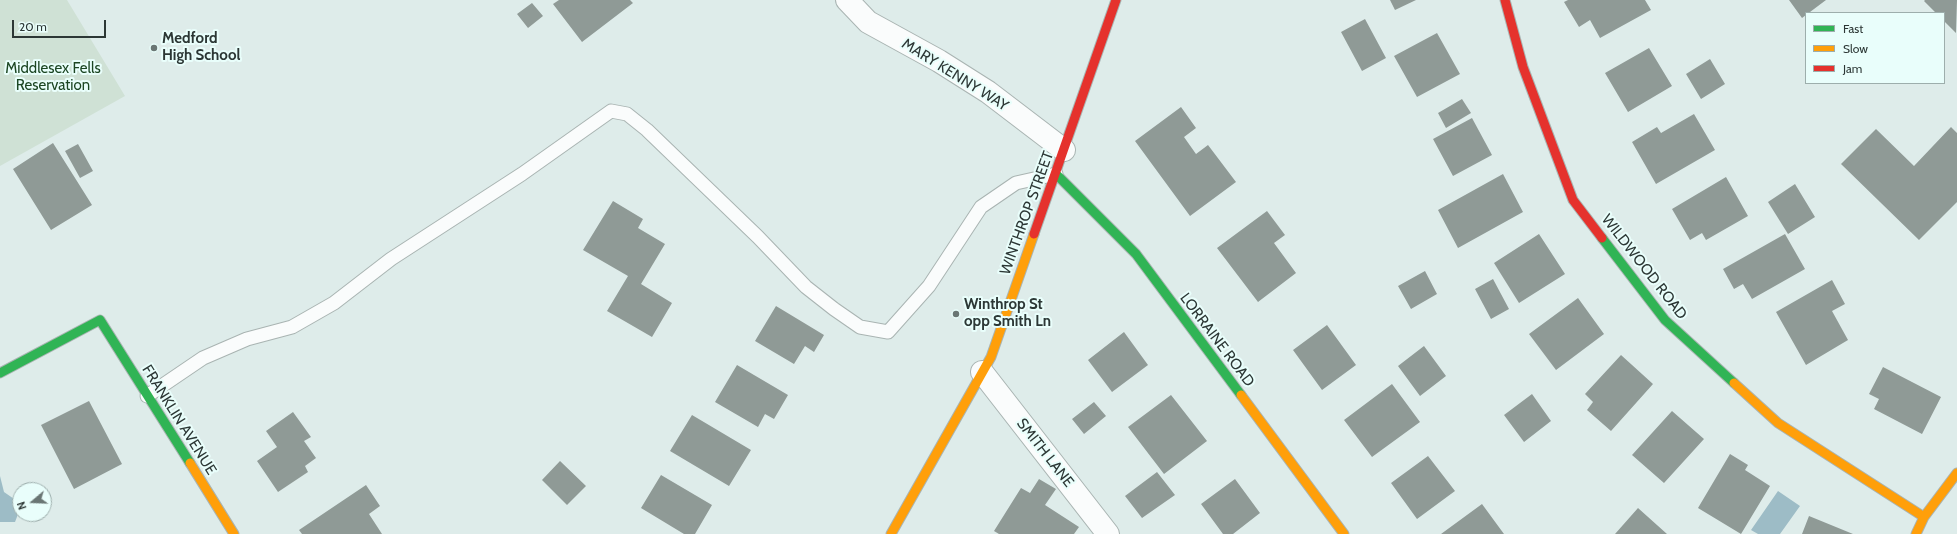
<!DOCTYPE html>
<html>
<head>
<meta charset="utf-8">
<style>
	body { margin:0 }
	#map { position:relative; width:1957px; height:534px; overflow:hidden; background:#deecea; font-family:Cabin,sans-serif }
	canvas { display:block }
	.legend { position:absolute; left:1805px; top:12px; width:140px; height:72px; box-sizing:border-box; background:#e9fefb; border:1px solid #9daeac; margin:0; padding:5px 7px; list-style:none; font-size:12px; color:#2c3735 }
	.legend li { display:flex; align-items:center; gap:8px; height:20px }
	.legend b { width:20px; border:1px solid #9daeac }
	.north { position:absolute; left:12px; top:482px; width:40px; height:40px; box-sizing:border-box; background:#e9fefb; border:1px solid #9daeac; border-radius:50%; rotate:251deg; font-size:11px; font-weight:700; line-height:16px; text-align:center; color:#2c3735 }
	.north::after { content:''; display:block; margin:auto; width:14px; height:18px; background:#6a7674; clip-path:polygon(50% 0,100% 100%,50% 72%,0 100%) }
	.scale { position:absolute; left:12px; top:20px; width:94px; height:18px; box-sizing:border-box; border:2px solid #2c3735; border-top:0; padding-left:5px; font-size:12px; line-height:14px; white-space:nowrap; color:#2c3735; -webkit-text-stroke:3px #e9fefb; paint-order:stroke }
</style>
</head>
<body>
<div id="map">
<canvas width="1957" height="534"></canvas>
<ul class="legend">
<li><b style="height:5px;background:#30b455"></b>Fast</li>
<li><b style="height:5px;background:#ff9f0a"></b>Slow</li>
<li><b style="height:5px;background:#e5322d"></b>Jam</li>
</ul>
<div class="north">N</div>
<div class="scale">20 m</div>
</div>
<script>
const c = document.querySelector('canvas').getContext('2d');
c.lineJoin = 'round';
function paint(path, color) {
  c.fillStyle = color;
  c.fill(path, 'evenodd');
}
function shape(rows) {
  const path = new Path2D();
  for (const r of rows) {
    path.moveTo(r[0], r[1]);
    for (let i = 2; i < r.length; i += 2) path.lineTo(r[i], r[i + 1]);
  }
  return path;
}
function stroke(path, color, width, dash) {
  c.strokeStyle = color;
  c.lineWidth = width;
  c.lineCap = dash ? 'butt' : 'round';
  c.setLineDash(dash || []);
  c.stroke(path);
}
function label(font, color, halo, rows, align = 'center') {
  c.font = font + ' Cabin,sans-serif';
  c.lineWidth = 4;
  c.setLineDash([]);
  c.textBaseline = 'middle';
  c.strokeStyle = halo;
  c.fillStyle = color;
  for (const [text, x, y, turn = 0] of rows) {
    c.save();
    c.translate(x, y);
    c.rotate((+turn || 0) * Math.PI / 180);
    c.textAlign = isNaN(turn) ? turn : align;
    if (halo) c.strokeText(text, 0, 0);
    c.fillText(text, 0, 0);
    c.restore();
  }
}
const green = shape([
	[0,0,67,0,125,96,0,166]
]);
const water = shape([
	[0,476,4,492,17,501,20,509,15,522,0,522],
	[1778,491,1800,506,1780,534,1758,534,1751,530]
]);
const building = shape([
	[559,0,630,0,633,3,582,42,553,4],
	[1390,0,1416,0,1395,10],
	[1568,0,1645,0,1651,10,1600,38,1590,20,1579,27,1564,2],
	[1789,0,1826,0,1802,18],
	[1925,0,1957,0,1956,33,1944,21,1944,13,1936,13,1924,1],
	[532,3,543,16,528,28,517,14],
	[1365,19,1386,58,1362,71,1341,32],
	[1437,33,1460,74,1417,97,1394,56],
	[1649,48,1672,86,1628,112,1605,73],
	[1710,59,1725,84,1701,99,1686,74],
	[1462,99,1471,113,1446,128,1438,113],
	[1181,107,1196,128,1184,137,1196,154,1208,145,1236,182,1190,216,1135,141],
	[1694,114,1715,150,1656,184,1632,142,1657,127,1661,133],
	[1472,118,1492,155,1453,176,1433,139],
	[1951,127,1957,133,1957,202,1919,240,1841,164,1876,129,1914,166],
	[53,143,92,205,51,230,13,169],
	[78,144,93,171,80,178,65,151],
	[1503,174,1523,212,1458,248,1438,210],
	[1726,177,1748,216,1706,240,1702,233,1690,240,1672,209],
	[1795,184,1815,217,1788,234,1768,202],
	[613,201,643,219,638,228,665,244,641,284,672,303,652,337,607,311,628,276,583,250],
	[1267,211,1285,235,1274,243,1296,273,1258,302,1217,248],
	[1539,234,1565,274,1519,303,1494,263],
	[1785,234,1805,269,1752,299,1743,284,1734,289,1723,269],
	[1425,271,1437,294,1411,309,1398,286],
	[1493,279,1509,309,1491,319,1475,289],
	[1832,280,1845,304,1832,311,1848,340,1806,365,1776,312],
	[1578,298,1604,334,1556,370,1529,334],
	[776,306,824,335,814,352,805,346,794,364,755,341],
	[1327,325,1356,365,1322,390,1293,350],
	[1124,332,1148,365,1112,392,1088,360],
	[1424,346,1446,376,1420,396,1398,366],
	[1621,355,1653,384,1611,431,1587,410,1593,402,1585,394],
	[737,365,788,395,774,419,765,414,758,427,715,402],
	[1883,367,1941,397,1922,434,1874,409,1879,399,1869,394],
	[1392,384,1420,422,1372,457,1344,420],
	[1532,394,1551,421,1524,442,1504,415],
	[1171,395,1207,441,1164,474,1128,427],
	[89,401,122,464,74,489,41,425],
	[1094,402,1106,416,1084,434,1072,419],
	[1672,411,1704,439,1664,483,1632,455],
	[293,412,311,437,304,441,316,458,305,466,308,472,278,492,257,461,277,447,266,431],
	[692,415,751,450,729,486,670,451],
	[1730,454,1748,465,1745,470,1770,486,1741,534,1698,508],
	[1428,456,1455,491,1417,519,1391,483],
	[560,461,586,486,567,505,542,480],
	[1157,472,1175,495,1142,518,1125,496],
	[661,475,712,505,695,534,684,534,641,508],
	[1039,479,1056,489,1045,505,1079,527,1074,534,999,534,994,531,1021,488,1030,493],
	[1235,479,1260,513,1233,534,1223,534,1201,504],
	[366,485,380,506,369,514,382,534,302,534,299,530],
	[1482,504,1504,534,1441,534],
	[1638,508,1667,534,1615,534],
	[1809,516,1853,534,1802,534]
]);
const lane = shape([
	[147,396,203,358,247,339,292,327,334,303,391,259,522,174,611,111,627,114,647,130,758,237,806,287,834,309,860,327,888,332,929,286,981,207,1016,183,1056,174]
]);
const street = shape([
	[847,0,868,22,939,61,988,92,1064,150],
	[982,372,1108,534]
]);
const fast = shape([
	[1056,174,1136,254,1241,395],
	[1602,238,1665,320,1734,383],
	[0,373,100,320,190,463]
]);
const slow = shape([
	[1734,383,1778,423,1924,517],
	[1241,395,1344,534],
	[190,463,234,534],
	[891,534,991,357,1034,234],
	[1916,534,1924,517,1957,473]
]);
const jam = shape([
	[1505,0,1523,67,1573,200,1602,238],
	[1034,234,1116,0]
]);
const markers = [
	[154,48,4,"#6a7674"],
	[956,314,4,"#6a7674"]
];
const poiNames = [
	["Medford",162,39],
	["High School",162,56],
	["Winthrop St",964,305],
	["opp Smith Ln",964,322]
];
const parkNames = [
	["Middlesex Fells",53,69],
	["Reservation",53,86]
];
const streetNames = [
	["MARY KENNY WAY",955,75,32],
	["WINTHROP STREET",1027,213,-70],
	["WILDWOOD ROAD",1644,267,52],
	["LORRAINE ROAD",1217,340,53],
	["FRANKLIN AVENUE",179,420,58],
	["SMITH LANE",1045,453,52]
];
paint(green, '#cfe1d5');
paint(water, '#9dbcc6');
paint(building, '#8f9a96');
stroke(lane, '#a9b4b2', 15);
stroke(street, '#a9b4b2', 24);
stroke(fast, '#a9b4b2', 11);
stroke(slow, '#a9b4b2', 11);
stroke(jam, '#a9b4b2', 11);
stroke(lane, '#fafcfc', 13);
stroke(street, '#fafcfc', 22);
stroke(fast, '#30b455', 9);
stroke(slow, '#ff9f0a', 9);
stroke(jam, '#e5322d', 9);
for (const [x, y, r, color] of markers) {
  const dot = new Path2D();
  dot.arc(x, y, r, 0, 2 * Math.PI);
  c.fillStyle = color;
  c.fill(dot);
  stroke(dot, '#e9fefb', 1.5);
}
label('bold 15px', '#2c3735', '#e9fefb', poiNames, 'left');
label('15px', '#1c4623', '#e9fefb', parkNames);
label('15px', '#2c3735', '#e9fefb', streetNames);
</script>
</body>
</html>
